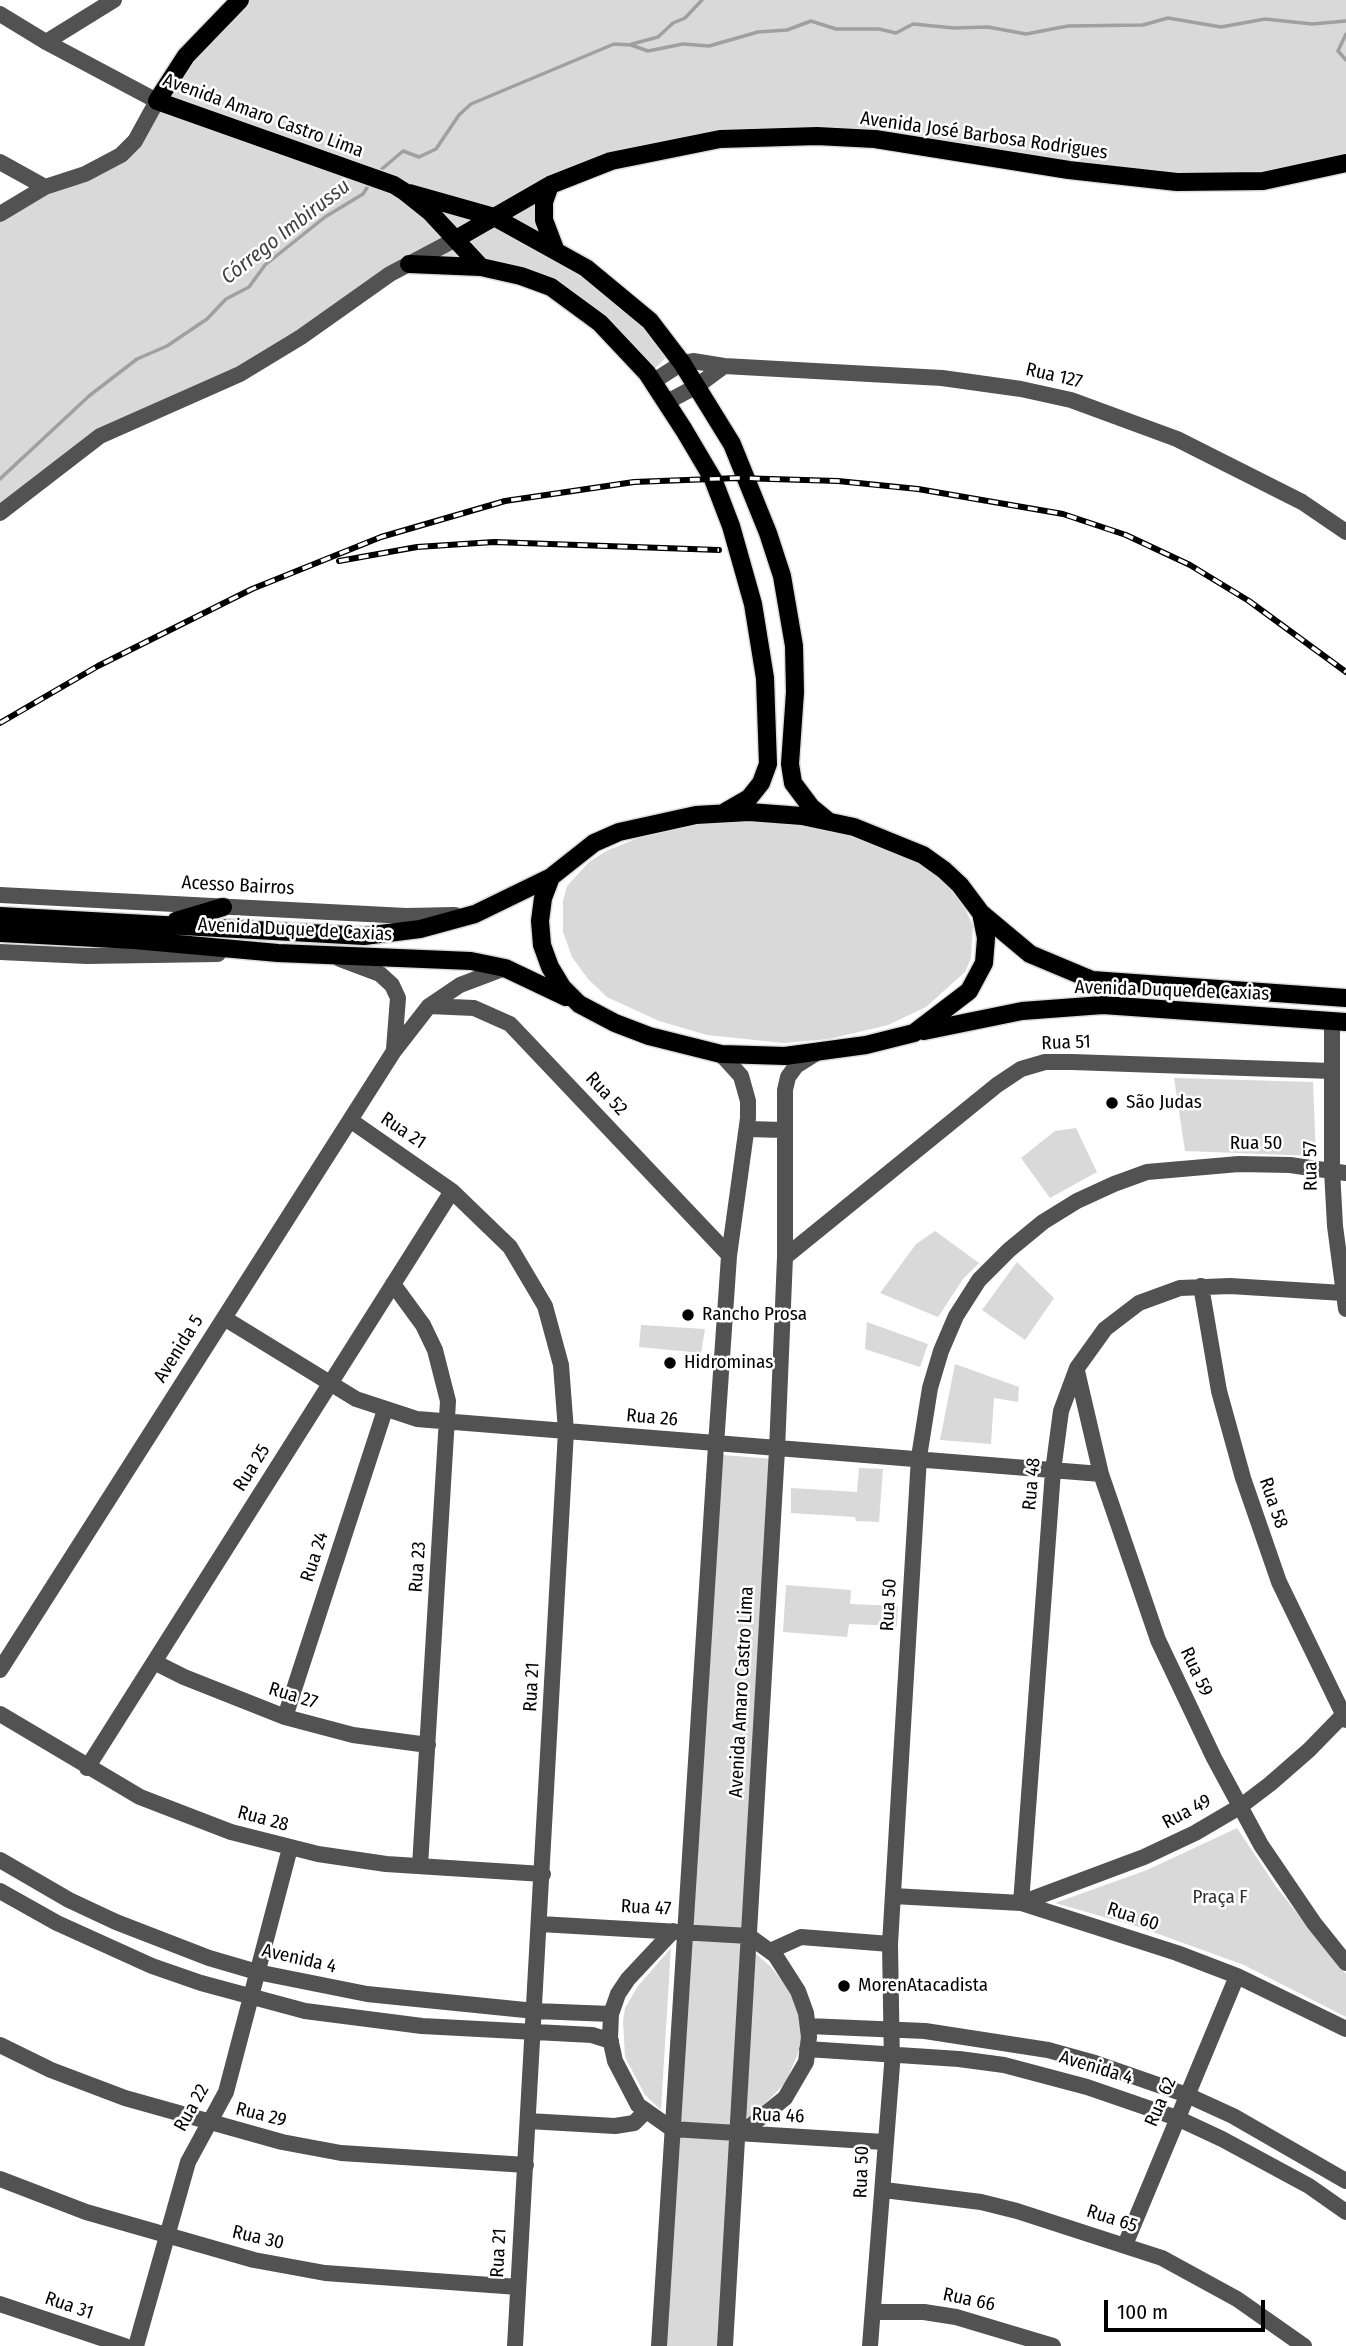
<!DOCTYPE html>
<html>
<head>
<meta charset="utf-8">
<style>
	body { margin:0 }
	#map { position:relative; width:1346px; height:2346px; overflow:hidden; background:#fff; font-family:"Fira Sans Condensed",sans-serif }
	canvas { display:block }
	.scale { position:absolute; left:1104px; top:2300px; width:161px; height:32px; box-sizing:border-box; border:4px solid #000; border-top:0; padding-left:9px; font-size:21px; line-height:24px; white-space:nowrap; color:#000; -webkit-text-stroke:5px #fff; paint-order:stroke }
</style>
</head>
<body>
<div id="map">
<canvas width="1346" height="2346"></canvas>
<div class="scale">100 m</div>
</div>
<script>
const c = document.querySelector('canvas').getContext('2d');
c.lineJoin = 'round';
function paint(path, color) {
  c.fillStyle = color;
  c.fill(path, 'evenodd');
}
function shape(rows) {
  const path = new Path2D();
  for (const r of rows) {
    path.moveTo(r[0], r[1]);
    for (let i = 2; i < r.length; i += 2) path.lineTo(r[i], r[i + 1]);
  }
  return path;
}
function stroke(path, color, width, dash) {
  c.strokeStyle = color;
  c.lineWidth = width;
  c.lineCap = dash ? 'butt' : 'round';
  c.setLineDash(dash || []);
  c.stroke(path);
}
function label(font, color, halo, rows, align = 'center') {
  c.font = font + ' "Fira Sans Condensed",sans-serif';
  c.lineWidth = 5;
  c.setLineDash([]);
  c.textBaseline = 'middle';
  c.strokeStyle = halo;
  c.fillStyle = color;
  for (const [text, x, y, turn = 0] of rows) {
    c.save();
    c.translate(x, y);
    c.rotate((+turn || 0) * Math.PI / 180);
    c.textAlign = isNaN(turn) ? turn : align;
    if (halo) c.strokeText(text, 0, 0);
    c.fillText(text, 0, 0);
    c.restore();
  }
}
const green = shape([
	[243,0,1346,0,1346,156,1266,171,1179,174,1126,171,926,140,680,140,498,210,446,194,404,185,171,103,169,81],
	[155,108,495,220,550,190,549,205,561,257,641,322,669,355,655,368,601,314,566,285,545,274,525,269,404,269,329,319,127,425,0,514,0,217,11,208,99,171],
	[753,821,799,825,847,835,891,850,932,871,961,900,973,926,971,958,965,972,926,1007,888,1025,829,1039,784,1043,707,1035,659,1021,607,997,588,979,572,957,563,932,563,901,567,886,589,862,608,850,654,832,702,824],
	[1174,1078,1313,1082,1316,1156,1185,1151],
	[1076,1128,1097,1172,1050,1198,1021,1158,1055,1131],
	[935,1231,979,1263,963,1279,938,1317,880,1293,916,1244],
	[1017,1262,1054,1298,1025,1340,982,1310],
	[867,1322,928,1344,920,1367,865,1349],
	[641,1325,705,1329,701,1353,639,1347],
	[955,1364,1019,1387,1018,1402,994,1398,991,1444,940,1440],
	[723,1455,773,1459,721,2346,664,2346,686,1929],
	[859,1468,883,1469,879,1522,856,1521,855,1517,791,1513,791,1488,857,1492],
	[786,1585,851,1590,850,1604,898,1606,897,1626,849,1624,847,1637,783,1632],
	[1237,1828,1277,1888,1346,1974,1346,2017,1244,1965,1139,1927,1055,1903,1147,1870],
	[671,1948,670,1963,661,2110,645,2095,625,2057,623,2021,625,2008,638,1986],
	[754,1952,771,1967,793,1995,801,2022,801,2046,786,2082,760,2109,743,2120]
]);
const stream = shape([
	[1346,34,1338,51,1346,60],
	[632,44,658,37,673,23,685,18,702,0],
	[376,174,403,151,419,157,436,149,459,115,471,104,614,44,631,45,648,51,683,44,709,46,758,32,787,30,811,21,836,29,879,29,896,33,913,24,954,28,988,27,1026,34,1068,26,1143,25,1168,18,1221,27,1265,19,1312,24,1346,21],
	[0,479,89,396,137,359,167,346,207,319,226,299,249,287,265,265,325,217,363,194,370,183]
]);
const minor = shape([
	[0,14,46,42,157,101,135,141,121,155,85,174,45,187,0,214],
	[46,42,114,0],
	[0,162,45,187],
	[654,381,682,363,693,361,724,366,942,378,1021,389,1071,400,1177,439,1302,502,1346,532],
	[667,402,697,386,724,366],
	[0,513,100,436,240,374,301,337,390,274,456,239],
	[0,895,406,916,455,915],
	[0,952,87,956,218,954],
	[340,959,380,974,392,985,398,998,394,1049],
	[429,1006,474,1008,510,1024,729,1255],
	[1332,1021,1332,1170,1335,1226,1346,1309],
	[350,1120,452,1191,510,1247,545,1306,561,1365,566,1431,515,2346],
	[747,1129,784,1130],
	[785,1257,997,1085,1021,1069,1045,1062,1072,1062,1332,1071],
	[393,1284,423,1325,435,1350,448,1401,420,1866],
	[1201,1286,1219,1391,1243,1478,1279,1582,1346,1720],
	[1343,1293,1230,1286,1180,1288,1139,1303,1105,1329,1077,1368,1061,1411,1053,1471,1021,1903,1144,1857,1195,1833,1241,1806,1270,1784,1309,1750,1346,1712],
	[224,1318,356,1399,417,1419,1101,1474],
	[1077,1371,1101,1474,1158,1640,1214,1758,1261,1845,1314,1923,1346,1963],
	[154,1662,184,1677,285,1717,353,1735,428,1745],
	[0,1670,394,1051,429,1006,460,985,505,968],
	[0,1714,140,1797,231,1832,318,1854,386,1864,543,1874],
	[285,1717,385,1410],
	[87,1768,452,1191],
	[0,1860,69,1900,116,1922,209,1958,257,1972,367,1994,535,2011,611,2014],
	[0,1891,57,1923,152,1966,201,1983,305,2011,422,2026,592,2035,611,2041],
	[893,1896,1021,1903,1177,1953,1237,1976,1346,2029],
	[540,1924,749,1936,775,1955,798,1991,806,2013,809,2037,806,2062,785,2098,738,2136],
	[673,1931,628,1979,618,1994,611,2014,610,2038,615,2061,638,2105,672,2129,884,2142],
	[770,1951,801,1937,890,1944],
	[808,2026,925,2031,1048,2050,1095,2063,1187,2095,1233,2116,1346,2181],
	[0,2045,51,2070,125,2098,282,2142,341,2153,526,2165],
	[807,2049,959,2059,1004,2065,1087,2087,1177,2118,1222,2139,1309,2186,1346,2212],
	[528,2121,615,2126,634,2123,646,2111],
	[0,2179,86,2212,254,2260,325,2273,518,2287],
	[884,2190,981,2202,1017,2211,1162,2258,1237,2299,1304,2346],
	[1125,2245,1237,1976],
	[0,2304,125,2346],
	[873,2312,924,2312,956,2317,1053,2346],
	[136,2346,188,2162,226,2092,290,1848],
	[659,2346,716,1445,729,1256,748,1118,748,1101,741,1076,721,1054],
	[725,2346,777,1450,785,1257,785,1090,788,1077,796,1066,815,1054],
	[870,2346,892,2065,890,1944,919,1457,930,1388,941,1351,956,1316,979,1280,1009,1250,1043,1222,1077,1201,1114,1184,1147,1172,1239,1164,1290,1165,1346,1173]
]);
const major = shape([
	[240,0,186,56,157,101,394,185,405,192,430,212,481,267,521,276,551,287,600,323,647,373,684,430,713,479,731,526,753,604,765,678,768,764,761,783,749,798,723,813],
	[550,185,544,202,544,220,555,249],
	[409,193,494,217,586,268,650,321,682,363,732,444,768,533,782,576,794,646,795,692,790,764,793,783,811,807,828,821],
	[456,239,550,185,611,161,720,139,817,136,875,139,1069,170,1177,182,1263,181,1346,163],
	[409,264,481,267],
	[749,812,802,816,854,827,923,855,944,870,960,885,981,913,986,938,984,963,969,991,914,1033,866,1045,785,1056,721,1054,649,1036,615,1023,579,1004,562,987,550,967,542,945,540,921,543,898,551,877,594,843,619,832,696,815,749,812],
	[981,913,1030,954,1092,980,1346,998],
	[0,916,364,936,420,929,475,914,551,877],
	[176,921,223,907],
	[0,933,134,940,278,953,471,961,505,968,566,997],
	[924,1031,1022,1011,1103,1005,1346,1022]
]);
const rail = shape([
	[339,561,417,547,494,542,719,550],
	[0,723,98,666,252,589,381,537,505,501,634,482,738,478,838,481,918,489,1063,514,1126,535,1190,565,1249,601,1346,672]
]);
const markers = [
	[1112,1103,7,"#000"],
	[688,1315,7,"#000"],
	[670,1363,7,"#000"],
	[844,1986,7,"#000"]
];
const streetNames = [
	["Avenida Amaro Castro Lima",263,116,20],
	["Avenida José Barbosa Rodrigues",984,136,8],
	["Rua 127",1054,376,13],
	["Acesso Bairros",238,886,3],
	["Avenida Duque de Caxias",295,930,3],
	["Avenida Duque de Caxias",1172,991,2],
	["Rua 51",1066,1043,-2],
	["Rua 52",606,1094,47],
	["Rua 21",403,1131,34],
	["Rua 50",1256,1144],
	["Rua 57",1311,1166,-91],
	["Avenida 5",179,1349,-58],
	["Rua 26",652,1418,5],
	["Rua 25",252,1468,-58],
	["Rua 48",1032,1484,-85],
	["Rua 58",1273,1503,71],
	["Rua 24",315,1557,-72],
	["Rua 23",418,1567,-86],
	["Rua 50",889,1605,-87],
	["Rua 59",1196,1672,65],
	["Rua 21",532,1687,-87],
	["Avenida Amaro Castro Lima",742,1692,-87],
	["Rua 27",293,1696,17],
	["Rua 49",1187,1812,-28],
	["Rua 28",263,1819,15],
	["Rua 47",646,1908,3],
	["Rua 60",1133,1917,18],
	["Avenida 4",299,1959,13],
	["Avenida 4",1096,2068,17],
	["Rua 62",1161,2102,-67],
	["Rua 22",192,2108,-61],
	["Rua 29",261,2115,14],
	["Rua 46",778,2116,2],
	["Rua 50",862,2172,-88],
	["Rua 65",1112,2219,18],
	["Rua 30",258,2238,13],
	["Rua 21",499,2253,-87],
	["Rua 66",969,2300,12],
	["Rua 31",69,2306,19]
];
const poiNames = [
	["São Judas",1126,1103],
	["Rancho Prosa",702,1315],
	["Hidrominas",684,1363],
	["MorenAtacadista",858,1986]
];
const parkNames = [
	["Praça F",1220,1898]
];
const waterNames = [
	["Córrego Imbirussu",286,232,-38]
];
paint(green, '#d9d9d9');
stroke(stream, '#a0a0a0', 3.5);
stroke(major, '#dbdbdb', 21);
stroke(minor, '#525252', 16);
stroke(major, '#000', 18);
stroke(rail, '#000', 6);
stroke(rail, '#fff', 3.5, [10]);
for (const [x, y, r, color] of markers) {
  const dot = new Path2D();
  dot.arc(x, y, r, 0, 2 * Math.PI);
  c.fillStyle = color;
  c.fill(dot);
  stroke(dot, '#fff', 2.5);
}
label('19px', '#000', '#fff', streetNames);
label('19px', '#000', '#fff', poiNames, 'left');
label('19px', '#303030', '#fff', parkNames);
label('italic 21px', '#414141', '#fff', waterNames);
</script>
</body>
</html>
